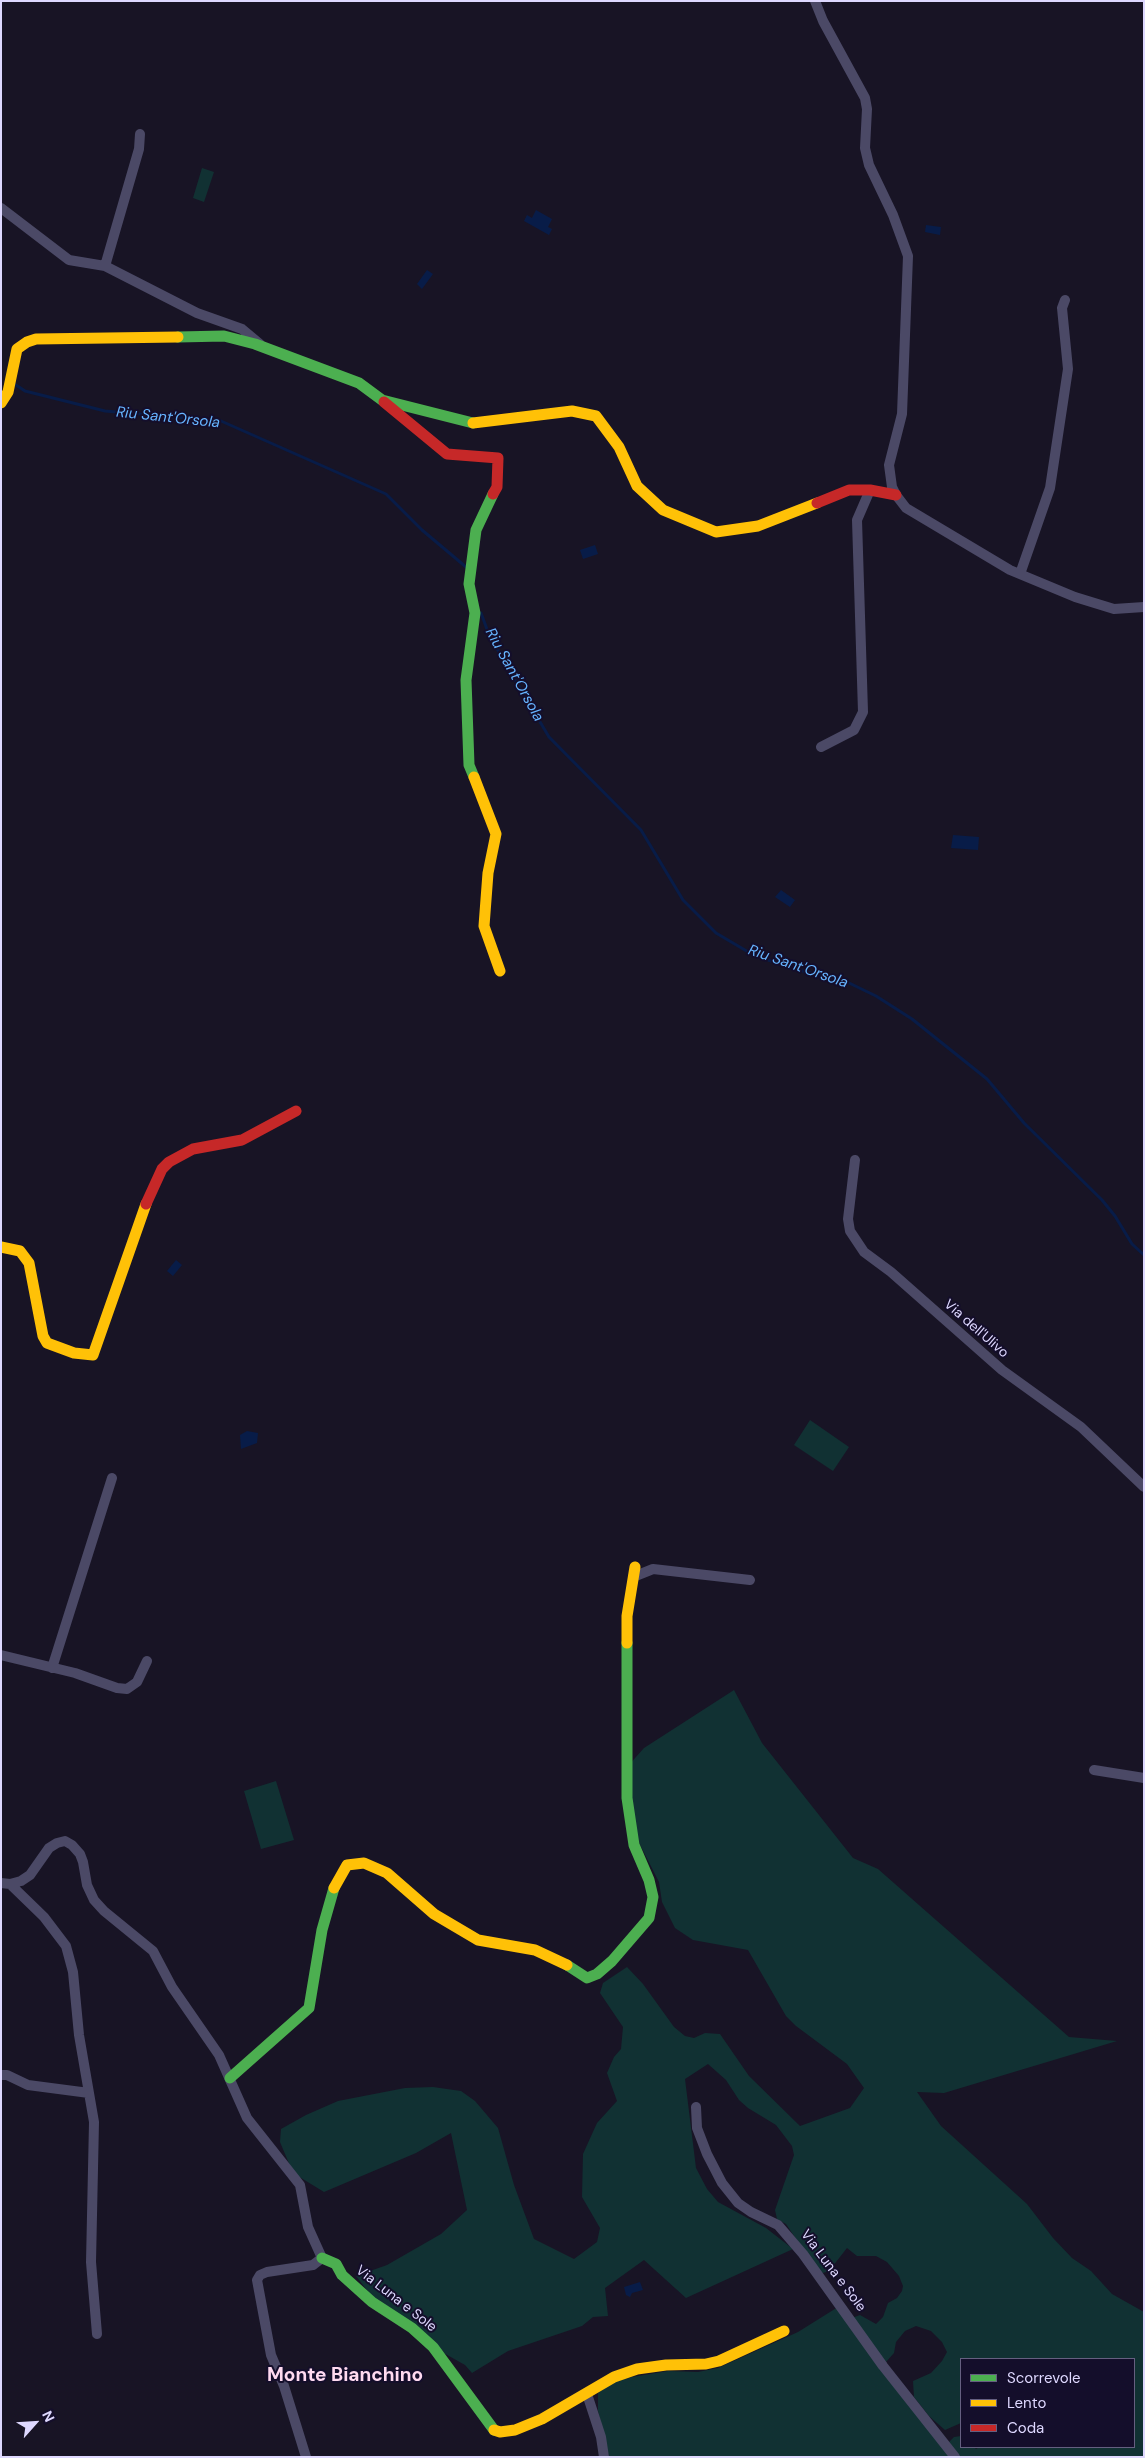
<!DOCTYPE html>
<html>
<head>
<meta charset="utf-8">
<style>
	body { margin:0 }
	#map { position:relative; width:1145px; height:2458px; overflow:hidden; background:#181425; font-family:"DM Sans",sans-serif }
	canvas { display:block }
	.frame { position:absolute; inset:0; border:2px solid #ded8ff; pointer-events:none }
	.legend { position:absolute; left:960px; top:2358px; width:175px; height:90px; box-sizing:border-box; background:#140e2b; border:1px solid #655f80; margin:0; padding:6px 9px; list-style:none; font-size:15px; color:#ded8ff }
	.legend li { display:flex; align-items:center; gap:10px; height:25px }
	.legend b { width:25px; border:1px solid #655f80 }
	.north { position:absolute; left:10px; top:2398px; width:50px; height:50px; -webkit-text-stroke:4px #140e2b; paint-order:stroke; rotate:64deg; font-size:14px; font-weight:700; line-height:20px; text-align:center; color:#ded8ff }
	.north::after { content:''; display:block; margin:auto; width:18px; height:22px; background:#ded8ff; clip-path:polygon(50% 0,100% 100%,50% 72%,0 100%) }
</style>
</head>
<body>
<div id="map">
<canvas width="1145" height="2458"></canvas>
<div class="frame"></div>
<ul class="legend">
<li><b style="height:6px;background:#4caf50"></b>Scorrevole</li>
<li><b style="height:6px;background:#ffc107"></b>Lento</li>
<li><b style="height:6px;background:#c62828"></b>Coda</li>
</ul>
<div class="north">N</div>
</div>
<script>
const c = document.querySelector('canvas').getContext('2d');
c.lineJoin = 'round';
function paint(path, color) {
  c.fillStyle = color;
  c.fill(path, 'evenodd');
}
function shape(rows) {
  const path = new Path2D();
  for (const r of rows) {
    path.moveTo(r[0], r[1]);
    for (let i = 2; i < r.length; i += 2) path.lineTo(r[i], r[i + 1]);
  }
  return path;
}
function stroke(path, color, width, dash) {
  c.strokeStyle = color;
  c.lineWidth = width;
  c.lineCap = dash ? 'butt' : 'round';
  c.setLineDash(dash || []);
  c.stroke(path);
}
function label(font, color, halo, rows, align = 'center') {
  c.font = font + ' "DM Sans",sans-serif';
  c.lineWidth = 4;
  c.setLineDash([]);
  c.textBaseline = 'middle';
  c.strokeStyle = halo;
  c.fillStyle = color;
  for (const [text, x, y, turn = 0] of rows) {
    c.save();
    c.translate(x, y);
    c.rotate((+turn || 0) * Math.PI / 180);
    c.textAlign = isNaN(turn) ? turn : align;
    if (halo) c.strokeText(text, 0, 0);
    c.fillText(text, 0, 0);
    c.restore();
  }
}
const green = shape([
	[202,168,214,172,204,202,193,198],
	[810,1420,849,1447,833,1471,794,1445],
	[734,1690,762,1743,853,1858,878,1869,1069,2037,1117,2041,944,2093,917,2092,941,2126,1027,2204,1053,2238,1072,2258,1091,2271,1112,2294,1144,2312,1144,2457,958,2457,949,2442,954,2437,961,2436,961,2447,974,2447,976,2449,979,2447,1134,2447,1134,2359,961,2359,961,2423,945,2430,929,2416,914,2397,913,2381,931,2373,942,2361,947,2352,942,2342,931,2331,916,2326,905,2331,896,2342,894,2353,886,2362,881,2358,852,2318,860,2315,876,2324,883,2317,888,2303,897,2298,902,2291,903,2286,899,2276,887,2262,876,2256,857,2256,847,2248,829,2271,823,2273,817,2270,786,2224,777,2219,775,2210,794,2155,792,2146,776,2125,748,2108,739,2100,726,2080,708,2064,685,2079,696,2168,707,2189,718,2202,766,2228,793,2249,686,2298,644,2260,605,2288,608,2316,593,2317,582,2326,508,2351,472,2373,465,2365,433,2347,380,2307,356,2276,387,2265,441,2234,467,2210,451,2133,416,2153,324,2192,293,2173,280,2142,281,2129,306,2115,338,2101,405,2088,433,2087,461,2091,475,2101,498,2128,514,2185,534,2239,574,2259,597,2242,600,2228,582,2197,583,2154,597,2123,617,2101,607,2073,614,2057,621,2049,623,2027,600,1993,603,1983,627,1967,643,1984,674,2027,685,2036,694,2038,705,2033,720,2034,749,2076,800,2126,850,2108,864,2088,847,2064,796,2026,786,2016,748,1950,693,1940,675,1928,662,1902,659,1882,631,1827,627,1767,644,1748],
	[276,1781,294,1840,261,1849,244,1791],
	[838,2307,950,2457,609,2457,598,2411,598,2393,614,2382,632,2377,668,2371,698,2372,718,2368,798,2332]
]);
const water = shape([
	[536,210,552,219,548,227,552,229,549,235,524,221,527,215,532,218],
	[926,225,941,227,940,235,925,232],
	[427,270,433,274,422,289,417,284],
	[595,545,598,554,583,559,580,550],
	[953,835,979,837,978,850,951,848],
	[781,890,795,900,790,907,775,897],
	[176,1260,182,1265,173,1276,167,1271],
	[247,1431,258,1433,257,1443,241,1449,240,1435],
	[640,2282,643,2290,632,2293,630,2297,626,2295,624,2287]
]);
const stream = shape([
	[13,383,25,391,105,411,221,421,386,494,422,530,466,567],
	[481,613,488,632,505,663,549,737,641,830,683,900,716,933,750,953,787,967,847,982,876,996,912,1019,987,1079,1024,1123,1102,1200,1115,1216,1132,1244,1144,1255]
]);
const street = shape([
	[815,1,823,21,865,98,867,109,865,148,869,165,893,215,908,256,902,414,889,465,892,487,896,495,906,508,1010,570,1075,597,1114,609,1144,607],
	[140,134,139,149,105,266,197,313,242,329,260,344],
	[1,208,69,260,105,266],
	[1020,574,1050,488,1068,369,1062,308,1065,300],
	[821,747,854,730,863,712,857,520,870,490],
	[855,1160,848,1219,850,1231,864,1252,891,1272,1002,1370,1081,1427,1144,1487],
	[633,1577,653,1569,750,1580],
	[1,1655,75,1673,117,1688,127,1689,137,1682,147,1661],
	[52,1668,112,1478],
	[1094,1770,1144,1778],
	[1,1883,10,1884,21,1881,30,1875,49,1848,57,1843,65,1841,72,1845,80,1854,83,1862,87,1885,94,1900,104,1911,153,1951,172,1987,219,2055,247,2118,300,2185,308,2227,322,2258,313,2265,267,2272,260,2275,257,2280,271,2355,284,2386,306,2457],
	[10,1884,44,1917,66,1946,73,1972,79,2035,94,2122,91,2262,97,2334],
	[1,2075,7,2075,28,2085,89,2093],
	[696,2107,697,2128,707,2154,722,2183,738,2203,751,2212,778,2225,803,2254,883,2366,955,2457],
	[587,2394,601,2437,604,2457]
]);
const fast = shape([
	[178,337,224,336,255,344,359,383,382,400,473,423],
	[474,777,469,765,466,680,475,613,469,584,476,530,493,494],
	[567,1965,587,1978,597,1974,612,1961,649,1918,653,1897,649,1880,634,1845,627,1798,627,1643],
	[230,2078,309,2008,322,1930,334,1888],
	[322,2258,336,2264,342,2275,372,2302,412,2328,433,2347,494,2430]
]);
const slow = shape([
	[1,403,8,392,17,349,27,342,36,339,178,337],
	[473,423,572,411,596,416,619,447,637,486,663,510,716,532,758,526,817,503],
	[474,777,496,834,488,873,484,926,500,971],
	[1,1247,20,1251,29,1263,43,1336,47,1343,74,1353,93,1355,146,1204],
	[627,1643,627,1616,635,1567],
	[334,1888,347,1865,364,1863,387,1873,434,1914,478,1940,535,1950,567,1965],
	[494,2430,500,2432,515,2430,542,2419,614,2377,637,2369,666,2365,706,2364,719,2361,784,2331]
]);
const jam = shape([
	[384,402,447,454,498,458,497,487,493,494],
	[817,503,849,490,870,490,896,495],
	[146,1204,162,1169,169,1162,193,1149,242,1140,296,1111]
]);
const streetNames = [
	["Via dell'Ulivo",976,1329,41],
	["Via Luna e Sole",833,2271,53],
	["Via Luna e Sole",396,2299,38]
];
const waterNames = [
	["Riu Sant'Orsola",168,418,6],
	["Riu Sant'Orsola",514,675,61],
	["Riu Sant'Orsola",798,967,19]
];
const districtNames = [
	["Monte Bianchino",345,2376]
];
paint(green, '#113133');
paint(water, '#081c48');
stroke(stream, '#081c48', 3);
stroke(street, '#4b4966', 10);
stroke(fast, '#4caf50', 11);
stroke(slow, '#ffc107', 11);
stroke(jam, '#c62828', 11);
label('14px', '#ded8ff', '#140e2b', streetNames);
label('italic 15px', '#66b4ff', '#140e2b', waterNames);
label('bold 19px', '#ffdaf0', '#140e2b', districtNames);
</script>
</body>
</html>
